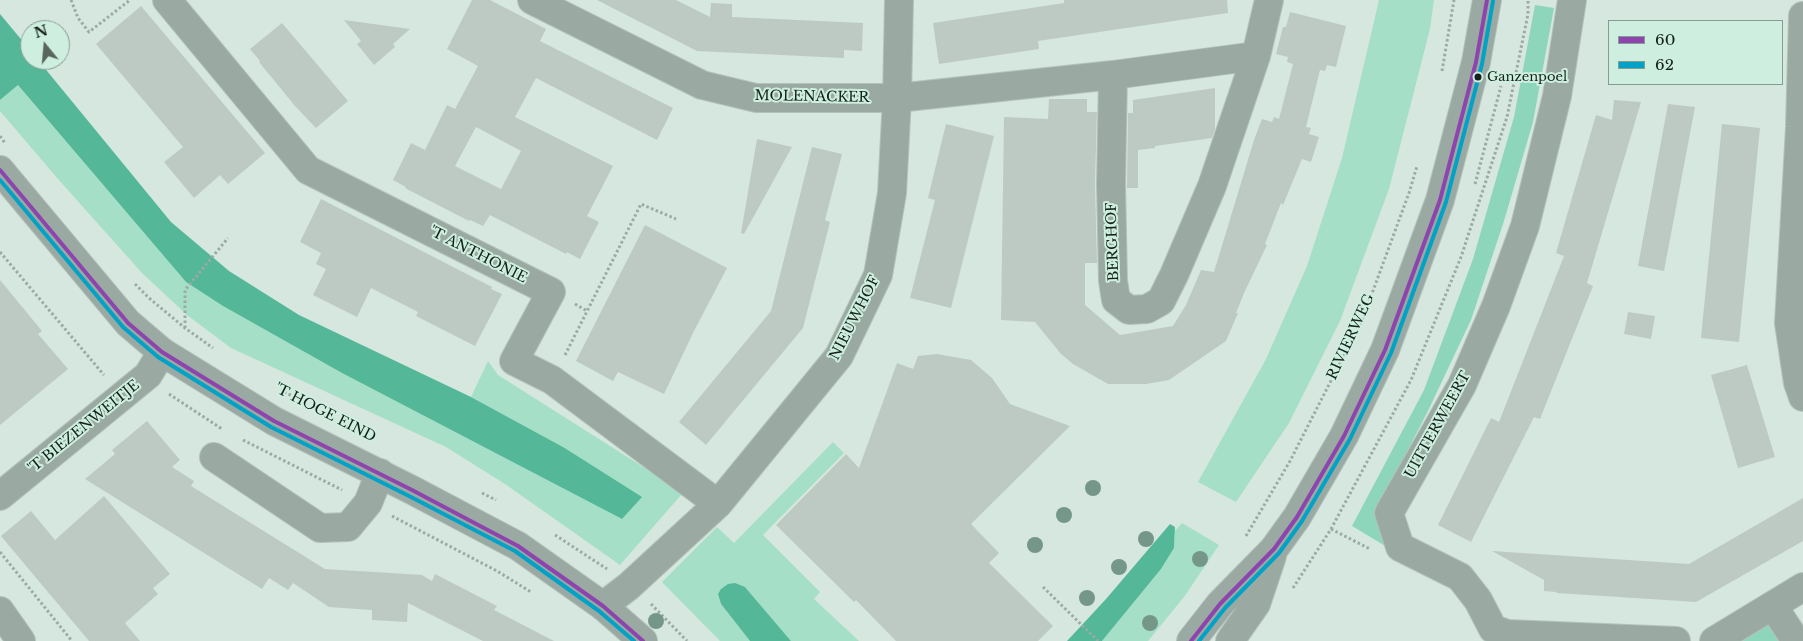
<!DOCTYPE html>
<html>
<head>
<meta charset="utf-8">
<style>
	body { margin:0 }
	#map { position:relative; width:1803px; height:641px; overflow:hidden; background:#d6e7df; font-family:"Libre Baskerville",serif }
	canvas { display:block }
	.legend { position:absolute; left:1608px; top:20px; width:175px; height:65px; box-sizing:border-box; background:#ceefe0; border:1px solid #849d92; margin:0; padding:6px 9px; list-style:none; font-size:15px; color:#15211c }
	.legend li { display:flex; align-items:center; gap:10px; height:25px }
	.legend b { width:25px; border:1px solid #849d92 }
	.north { position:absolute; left:20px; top:20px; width:50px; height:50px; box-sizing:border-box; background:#ceefe0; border:1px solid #849d92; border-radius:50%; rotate:343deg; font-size:14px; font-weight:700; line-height:20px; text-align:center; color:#15211c }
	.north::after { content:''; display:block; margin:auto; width:18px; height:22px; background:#596660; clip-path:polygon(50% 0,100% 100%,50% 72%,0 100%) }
</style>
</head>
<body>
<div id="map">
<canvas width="1803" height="641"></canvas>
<ul class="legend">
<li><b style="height:6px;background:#8e44ad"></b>60</li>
<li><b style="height:6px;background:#01a2c5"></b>62</li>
</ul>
<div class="north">N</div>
</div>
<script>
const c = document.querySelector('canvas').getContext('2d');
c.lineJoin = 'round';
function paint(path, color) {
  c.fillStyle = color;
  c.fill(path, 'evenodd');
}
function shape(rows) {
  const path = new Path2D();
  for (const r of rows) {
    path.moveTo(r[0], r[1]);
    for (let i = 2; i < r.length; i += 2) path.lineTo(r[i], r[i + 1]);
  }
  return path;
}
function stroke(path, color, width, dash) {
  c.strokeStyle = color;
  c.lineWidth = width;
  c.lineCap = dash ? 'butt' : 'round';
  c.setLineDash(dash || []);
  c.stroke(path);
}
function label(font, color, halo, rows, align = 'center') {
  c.font = font + ' "Libre Baskerville",serif';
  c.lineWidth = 4;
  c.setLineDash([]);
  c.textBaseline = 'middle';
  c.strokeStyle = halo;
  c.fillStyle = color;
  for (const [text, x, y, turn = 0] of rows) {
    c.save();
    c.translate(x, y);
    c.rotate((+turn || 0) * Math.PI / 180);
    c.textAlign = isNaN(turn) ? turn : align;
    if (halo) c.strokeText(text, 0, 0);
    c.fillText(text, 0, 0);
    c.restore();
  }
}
const green = shape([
	[1379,0,1434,0,1430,29,1389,189,1340,321,1289,423,1236,502,1198,482,1266,359,1307,266,1342,158],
	[18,85,186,282,223,306,342,373,622,519,563,447,471,397,488,361,498,375,659,477,682,494,620,565,505,484,446,447,231,348,187,315,142,273,58,179,0,111,0,100],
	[833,442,844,453,763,535,820,592,814,599,859,641,791,641,745,587,718,594,721,604,750,641,720,641,662,582,717,527,734,543],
	[1182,523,1219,545,1184,597,1148,641,1102,641,1161,569,1174,548,1175,531]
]);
const forest = shape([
	[1535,5,1554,8,1533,122,1504,221,1471,320,1427,413,1376,511,1387,547,1352,526,1424,390,1473,259,1514,117],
	[1767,624,1779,641,1735,641]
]);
const water = shape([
	[0,14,30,50,30,60,38,60,171,222,229,271,299,315,471,397,563,447,642,497,622,519,342,373,223,306,186,282,18,85,0,100],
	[1170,524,1175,527,1174,548,1161,569,1102,641,1067,641,1106,599],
	[735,583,745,587,791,641,750,641,721,604,718,594,721,589,728,584]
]);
const building = shape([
	[472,0,490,0,546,29,540,41,673,108,657,140,536,78,515,117,613,166,587,216,599,222,580,259,567,252,566,254,490,215,483,226,470,220,469,221,405,188,406,187,393,180,411,143,425,150,447,105,455,109,478,66,447,49],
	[476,127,521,151,501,189,455,166],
	[597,0,676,0,710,17,711,3,732,4,732,17,863,23,862,51,844,50,844,58,697,51],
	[1064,0,1227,0,1228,13,1038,41,1039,49,939,64,933,23,1064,3],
	[141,6,265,153,228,184,220,175,194,198,164,162,183,147,96,44],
	[1290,12,1346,26,1336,67,1327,65,1325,71,1320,70,1306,127,1311,128,1309,134,1319,137,1311,162,1302,159,1283,205,1281,203,1265,244,1267,245,1244,293,1236,313,1238,313,1226,341,1169,380,1146,384,1108,384,1073,364,1061,354,1035,322,1001,320,1004,117,1048,119,1049,99,1087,99,1087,112,1097,112,1095,184,1097,263,1085,263,1085,305,1120,335,1173,326,1186,305,1201,270,1214,272,1254,140,1262,119,1272,122,1274,117,1279,119,1293,64,1287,62,1288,57,1276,54,1283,27,1286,27],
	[344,20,410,29,393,44,395,47,374,65,357,44,361,41],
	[282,23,348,101,316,128,295,106,259,62,260,61,250,49],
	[1215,88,1215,129,1212,138,1155,146,1155,148,1138,150,1138,188,1127,188,1128,113,1133,113,1133,100],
	[1614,100,1641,102,1587,283,1593,286,1540,419,1534,417,1471,542,1438,525,1491,418,1499,422,1564,256,1556,253,1596,115,1612,120],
	[1668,104,1695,107,1664,271,1638,266],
	[946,124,994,136,951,308,910,298,935,200,928,198],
	[1722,124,1760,128,1739,342,1701,338],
	[757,139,792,147,744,234,741,233],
	[812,147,842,154,825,220,830,222,803,328,706,445,679,422,771,311],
	[321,199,492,287,491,289,502,294,475,346,416,316,418,312,371,288,357,317,313,295,326,269,316,264,321,253,300,242],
	[645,225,727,268,694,331,664,394,618,372,613,381,576,361],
	[0,280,42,331,38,334,68,369,0,425],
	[1628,312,1655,316,1651,339,1624,334],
	[937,354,971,360,992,378,1010,404,1070,426,971,524,999,553,989,563,1053,626,1038,641,896,641,856,600,854,602,776,525,846,454,859,468,897,363,913,369,918,356],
	[1747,365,1775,457,1738,468,1711,375],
	[147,421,180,460,172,467,194,481,191,486,325,569,422,575,432,581,435,574,497,606,494,610,554,641,483,641,408,603,407,622,372,620,372,610,329,607,293,583,288,590,269,578,262,589,85,479,115,454,112,450],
	[104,496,170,574,153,588,158,594,125,623,140,641,89,641,1,536,31,511,55,540],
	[1803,498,1803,541,1696,602,1557,593,1556,592,1544,591,1544,580,1492,551,1689,564]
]);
const path = shape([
	[71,0,78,18,89,32,130,0],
	[1442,71,1454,0],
	[0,136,5,143],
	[1475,184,1501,86],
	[0,252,104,375],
	[135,284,149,298,185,328,213,348],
	[575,304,587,311],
	[185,328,185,290,228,238],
	[565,355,641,204,676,219],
	[284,392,305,402],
	[169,394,222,429],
	[243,440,342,490],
	[482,493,496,500],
	[392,516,497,571,531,592],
	[1331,529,1370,549],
	[555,535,607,569],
	[1246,536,1290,461,1363,318,1409,193,1417,166],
	[0,552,72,641],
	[1043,587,1098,641],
	[1293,588,1331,529,1411,380,1461,257,1507,117,1528,14,1528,0],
	[651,604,687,641]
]);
const minor = shape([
	[167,0,308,170,551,292,514,361,552,380,718,504],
	[532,0,702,85,756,98,897,98,1113,75],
	[1572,0,1557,96,1525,226,1496,306,1462,385,1389,513,1400,547,1460,577,1478,600,1493,629,1507,634,1676,641],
	[1803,16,1800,127,1789,323,1798,383,1803,397],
	[1256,56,1113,75,1111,184,1113,281,1116,300,1129,310,1147,309,1161,301,1174,275,1212,186,1256,56,1269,0],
	[214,457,320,528,348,527,368,503,380,473],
	[0,496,148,375,162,352],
	[603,606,629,586,718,504,839,356,878,275,892,193,897,98,899,0],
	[1773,606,1796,641],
	[0,611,21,641],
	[1714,641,1803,587]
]);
const tertiary = shape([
	[0,170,128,323,162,352,274,421,412,490,518,546,603,606,643,641],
	[1191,641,1220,604,1274,549,1297,517,1344,436,1385,350,1440,200,1476,62,1487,0],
	[1230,641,1256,604,1272,556]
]);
const bus1 = shape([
	[0,170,128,323,162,352,274,421,412,490,518,546,603,606,643,641],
	[1191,641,1220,604,1274,549,1297,517,1344,436,1385,350,1440,200,1476,62,1487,0]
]);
const bus2 = shape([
	[0,180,123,327,158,357,271,427,409,496,515,551,599,611,634,641],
	[1199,641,1225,608,1279,553,1302,521,1350,439,1391,353,1446,202,1482,64,1493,1]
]);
const trees = [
	[1093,488],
	[1064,515],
	[1146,539],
	[1035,545],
	[1200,559],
	[1119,567],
	[1087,598],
	[656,621],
	[1150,623]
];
const markers = [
	[1478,77,4.5,"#15211c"]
];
const busNames = [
	["Ganzenpoel",1487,77]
];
const streetNames = [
	["MOLENACKER",812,97,1],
	["BERGHOF",1113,242,-92],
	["'T ANTHONIE",478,255,27],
	["NIEUWHOF",855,318,-63],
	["RIVIERWEG",1351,337,-65],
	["'T HOGE EIND",325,413,27],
	["UITTERWEERT",1438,425,-61],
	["'T BIEZENWEITJE",84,427,-39]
];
paint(green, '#a6dfc7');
paint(forest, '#8dd6bb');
paint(water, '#54b798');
paint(building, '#bdcac4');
stroke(minor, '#b5c2bc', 30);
stroke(tertiary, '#b5c2bc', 30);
stroke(path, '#9caaa4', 3, [2.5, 2.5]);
stroke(minor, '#9aaaa3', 28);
stroke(tertiary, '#9aaaa3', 28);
stroke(bus1, '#8e44ad', 4);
stroke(bus2, '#01a2c5', 4);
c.fillStyle = '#749789';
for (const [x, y] of trees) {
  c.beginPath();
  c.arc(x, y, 8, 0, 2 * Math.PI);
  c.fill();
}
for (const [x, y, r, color] of markers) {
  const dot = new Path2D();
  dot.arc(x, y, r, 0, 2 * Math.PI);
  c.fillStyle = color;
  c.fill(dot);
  stroke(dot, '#ceefe0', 2);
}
label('13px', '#15211c', '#ceefe0', busNames, 'left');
label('14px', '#15211c', '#ceefe0', streetNames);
</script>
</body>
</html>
